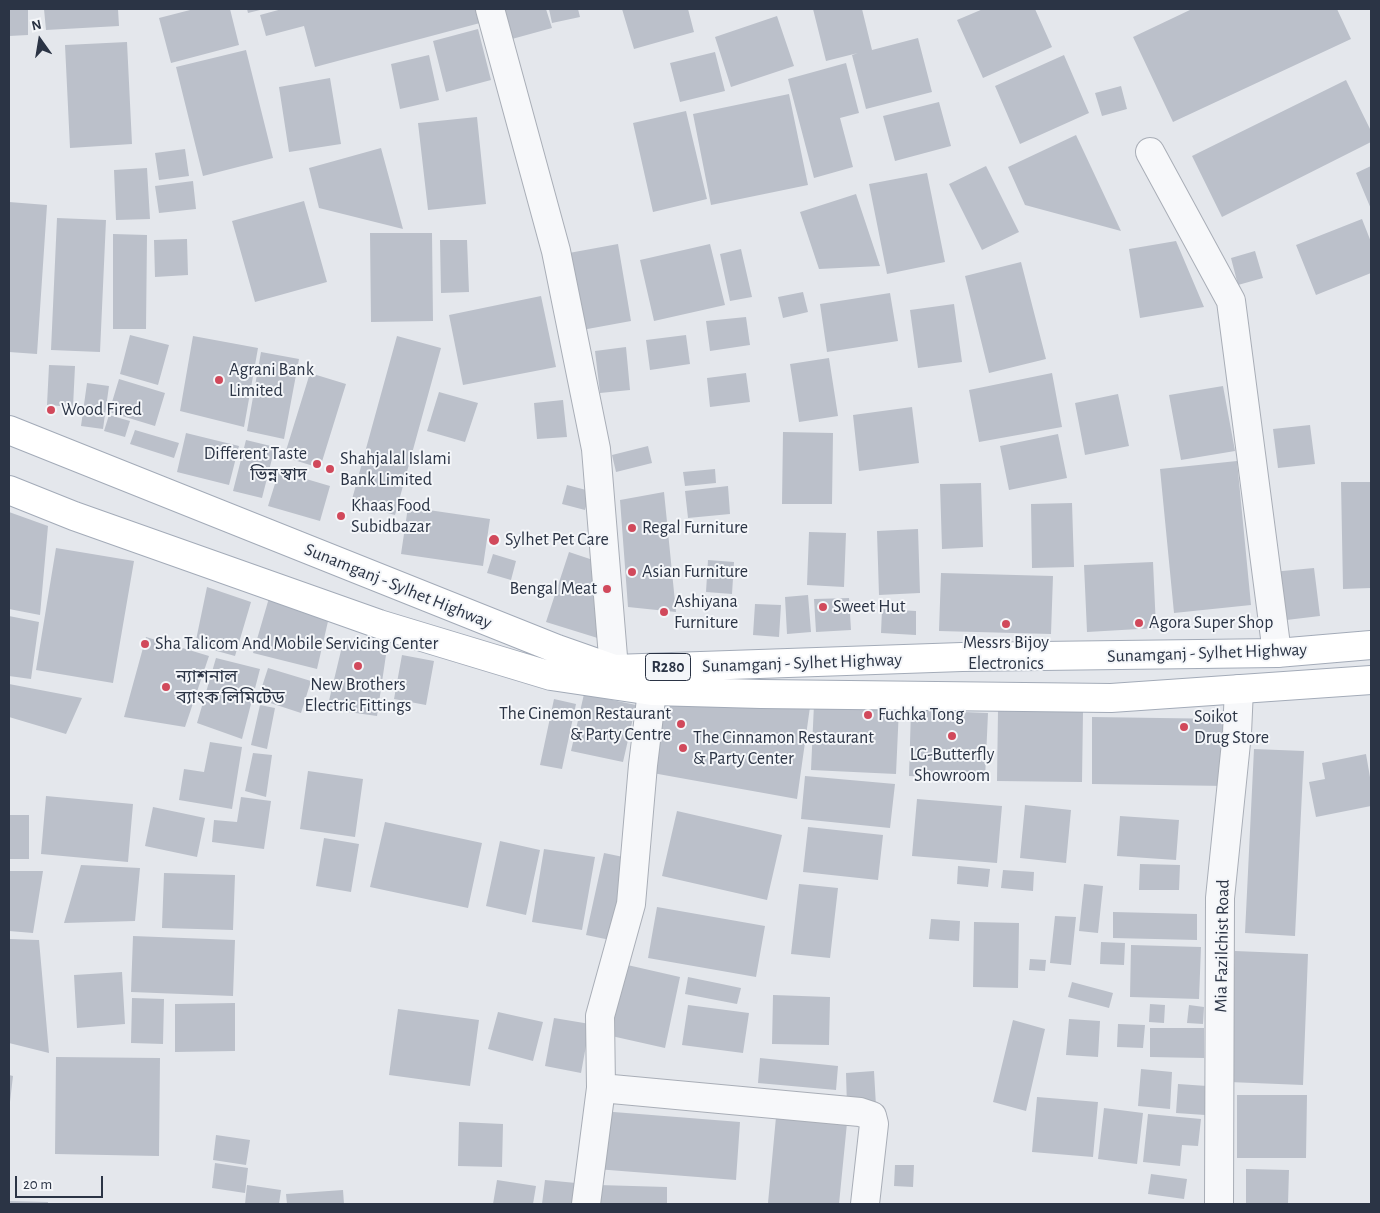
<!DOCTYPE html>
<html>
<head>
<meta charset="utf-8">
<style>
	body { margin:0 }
	#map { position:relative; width:1380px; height:1213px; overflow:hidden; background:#e4e7ec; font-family:"Alegreya Sans",sans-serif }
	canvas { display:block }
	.frame { position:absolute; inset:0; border:10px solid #2b3445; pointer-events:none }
	.north { position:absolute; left:15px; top:15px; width:50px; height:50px; -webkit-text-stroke:4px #f4f6f9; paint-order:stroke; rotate:347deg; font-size:14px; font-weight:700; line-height:20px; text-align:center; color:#2b3445 }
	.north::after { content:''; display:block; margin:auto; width:18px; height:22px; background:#2b3445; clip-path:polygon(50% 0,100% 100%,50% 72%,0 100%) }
	.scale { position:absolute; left:15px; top:1176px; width:88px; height:22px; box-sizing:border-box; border:2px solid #2b3445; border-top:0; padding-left:6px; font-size:15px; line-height:18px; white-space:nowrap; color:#2b3445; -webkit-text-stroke:4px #f4f6f9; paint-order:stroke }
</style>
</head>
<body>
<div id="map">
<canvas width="1380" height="1213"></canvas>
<div class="frame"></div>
<div class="north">N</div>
<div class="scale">20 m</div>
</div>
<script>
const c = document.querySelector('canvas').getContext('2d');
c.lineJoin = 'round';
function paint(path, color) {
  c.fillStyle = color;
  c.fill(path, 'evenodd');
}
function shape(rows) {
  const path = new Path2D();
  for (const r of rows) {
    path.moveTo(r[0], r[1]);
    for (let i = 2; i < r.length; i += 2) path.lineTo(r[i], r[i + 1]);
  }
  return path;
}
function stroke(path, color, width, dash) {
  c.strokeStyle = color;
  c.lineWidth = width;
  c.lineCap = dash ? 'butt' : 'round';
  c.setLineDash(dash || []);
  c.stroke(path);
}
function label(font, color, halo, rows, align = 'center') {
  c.font = font + ' "Alegreya Sans","Noto Sans Bengali",sans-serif';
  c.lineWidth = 4;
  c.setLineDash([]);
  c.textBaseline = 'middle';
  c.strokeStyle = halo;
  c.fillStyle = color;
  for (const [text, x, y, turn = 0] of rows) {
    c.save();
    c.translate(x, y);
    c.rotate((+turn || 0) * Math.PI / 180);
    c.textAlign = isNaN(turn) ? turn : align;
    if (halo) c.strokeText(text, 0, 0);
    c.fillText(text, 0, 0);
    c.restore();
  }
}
const building = shape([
	[9,9,28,9,28,35,9,36],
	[44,9,118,9,119,26,46,30],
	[194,9,230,9,239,45,171,63,159,18],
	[247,9,264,9,248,13],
	[282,9,476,9,480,23,315,67,304,26,266,36,260,15],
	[504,9,546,9,552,28,512,39],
	[549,9,578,9,580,17,552,23],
	[622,9,688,9,694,32,634,49],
	[813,9,862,9,872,50,918,38,932,92,866,109,852,55,858,53,826,61],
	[983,9,1035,9,1052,47,983,78,957,20],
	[1192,9,1337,9,1351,39,1173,122,1133,37],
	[777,16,794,66,731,87,715,37],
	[478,29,491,80,446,92,433,41],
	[127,42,132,144,70,148,65,45],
	[246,50,273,158,203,176,176,67],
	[715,52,725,91,680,102,670,63],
	[429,55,439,100,400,109,391,64],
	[1064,55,1089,113,1020,144,995,86],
	[846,63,859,113,840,118,853,167,814,178,788,79],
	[330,78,341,144,289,152,279,87],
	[1346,80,1371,131,1371,142,1222,217,1192,156],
	[1121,86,1127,109,1102,116,1095,93],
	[789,94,808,185,711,205,693,114],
	[939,102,951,146,895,161,883,116],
	[686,111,707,199,653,212,633,123],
	[477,117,486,204,428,210,418,123],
	[1076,135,1121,231,1025,205,1008,167],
	[381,148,403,229,319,208,309,168],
	[185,149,189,176,159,180,155,153],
	[986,166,1019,232,982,250,949,184],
	[1371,166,1371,209,1356,173],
	[147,168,150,219,116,220,114,170],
	[927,173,945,262,887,274,869,184],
	[193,181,196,209,159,213,155,186],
	[856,194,880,266,819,269,800,212],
	[304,201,327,282,255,302,232,221],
	[9,202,47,205,37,354,9,352],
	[57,218,106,220,100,352,51,350],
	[1362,219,1371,242,1371,273,1316,295,1296,245],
	[370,233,432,233,433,321,371,322],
	[113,234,147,235,146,329,113,329],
	[187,239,188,275,155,277,154,240],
	[440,240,467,240,469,292,441,293],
	[1176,241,1204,307,1140,318,1129,249],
	[618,244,631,321,582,330,569,253],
	[710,244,725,305,654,321,640,260],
	[741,249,752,297,730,301,720,254],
	[1255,251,1263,278,1238,285,1231,258],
	[1021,262,1046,359,989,373,965,276],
	[803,292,808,312,783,318,778,297],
	[890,293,898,341,827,352,820,304],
	[541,296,556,367,463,385,449,315],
	[954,304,962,362,918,368,910,310],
	[746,317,750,345,710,351,706,321],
	[130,335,169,345,158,385,120,374],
	[686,335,690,364,650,370,646,340],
	[193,336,258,348,244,427,180,411],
	[397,336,441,348,395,515,351,503],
	[626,347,630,390,600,393,595,351],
	[261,352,299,359,284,439,247,431],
	[829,358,838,416,799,422,790,364],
	[49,365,75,366,73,407,47,405],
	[310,373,346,384,320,468,284,457],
	[746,373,750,402,710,407,707,378],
	[1052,373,1062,427,979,442,969,390],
	[119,379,165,393,155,426,109,412],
	[87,383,109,386,103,429,81,426],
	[1223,386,1235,451,1181,460,1169,395],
	[439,392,478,403,465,442,427,431],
	[1118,394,1129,446,1085,455,1075,403],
	[563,400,567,437,537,439,534,403],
	[912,407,919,463,859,471,853,415],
	[109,415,130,421,125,437,104,431],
	[1310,425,1315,464,1278,468,1273,429],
	[135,430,179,443,174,458,130,444],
	[783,432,833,433,832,504,782,504],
	[186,433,239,446,229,485,177,472],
	[1058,434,1067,478,1009,490,1000,446],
	[246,440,275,447,262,498,233,491],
	[648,446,652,463,616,472,612,455],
	[1237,461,1251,605,1174,613,1160,469],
	[715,469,716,483,685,486,683,472],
	[279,471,330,486,320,521,268,506],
	[1341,482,1371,482,1371,588,1343,589],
	[981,483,983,547,942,549,940,484],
	[567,485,590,491,585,510,562,504],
	[728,486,730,514,688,518,685,491],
	[664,492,676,612,628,607,620,500],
	[1072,503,1074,567,1032,568,1031,504],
	[408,507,490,519,483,566,401,554],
	[9,512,48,526,40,615,9,609],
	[918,529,920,593,879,595,877,531],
	[809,532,846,533,844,587,807,585],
	[56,548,134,561,113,683,36,670],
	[569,552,596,561,604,640,546,622],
	[493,554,516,561,511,580,487,573],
	[708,560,734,562,732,594,706,592],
	[1153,562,1156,628,1087,632,1084,565],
	[1314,568,1320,616,1278,621,1272,572],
	[941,573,1053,576,1051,634,939,631],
	[207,587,251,602,235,656,195,645],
	[808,595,811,632,787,634,785,597],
	[269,598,329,617,317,669,253,653],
	[849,598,851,630,816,632,814,599],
	[755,604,781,605,779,637,753,635],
	[882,609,916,611,916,635,881,633],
	[9,616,39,622,31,679,9,676],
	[146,637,209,656,185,727,124,717],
	[344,638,387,648,377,716,327,709],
	[402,655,434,661,426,705,394,699],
	[216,658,260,669,242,739,197,723],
	[268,668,311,681,301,713,258,699],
	[9,684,82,698,66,734,9,717],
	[584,694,636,705,623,762,571,751],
	[554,699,576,704,562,769,540,765],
	[811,700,797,799,647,772,668,706],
	[814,704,899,708,896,774,811,770],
	[260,705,275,708,267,749,251,745],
	[911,710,988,713,985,779,909,776],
	[998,711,1083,712,1082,782,997,781],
	[1092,717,1228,719,1227,786,1092,784],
	[210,742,242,747,232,809,179,800,184,769,204,772],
	[1254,749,1304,751,1295,936,1245,933],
	[253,753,272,755,266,797,245,791],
	[1366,754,1371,783,1371,806,1316,817,1309,782,1325,779,1322,763],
	[308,771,363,779,355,837,300,829],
	[805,776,895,784,890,828,801,819],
	[46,796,133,804,128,862,41,854],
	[241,797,271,801,264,849,212,842,214,820,237,822],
	[917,799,1002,806,997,863,912,856],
	[1025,805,1071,810,1066,863,1020,858],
	[153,807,205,818,197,857,145,846],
	[677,811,782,835,767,900,662,876],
	[9,815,29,815,29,859,9,859],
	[1120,816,1179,820,1176,860,1117,856],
	[385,822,482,843,468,908,370,887],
	[808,827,883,835,878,880,803,872],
	[324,838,359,844,351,892,316,886],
	[500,841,540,850,526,915,486,906],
	[544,849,595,857,582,930,532,922],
	[604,853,633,859,615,941,586,935],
	[1140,864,1180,865,1179,890,1139,890],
	[81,865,140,868,135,921,64,923],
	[958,866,990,869,988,887,957,884],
	[1003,870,1034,872,1033,891,1001,888],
	[9,871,43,871,33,933,9,931],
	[164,873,235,875,233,930,162,928],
	[799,884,838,888,830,958,791,954],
	[1084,884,1103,886,1098,933,1079,931],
	[657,907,765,926,756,977,648,958],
	[1113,912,1197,914,1197,940,1113,938],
	[1055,916,1076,917,1071,965,1050,963],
	[931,919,960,921,959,941,929,939],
	[974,922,1019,923,1018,988,973,987],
	[133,936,235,940,233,996,131,992],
	[9,939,39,940,49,1053,9,1043],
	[1101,942,1125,943,1124,965,1100,964],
	[1131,945,1201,947,1199,999,1130,997],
	[1235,951,1308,954,1303,1085,1229,1082],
	[1030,959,1046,960,1045,971,1029,970],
	[623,964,680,977,665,1048,607,1035],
	[122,972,125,1024,77,1028,74,975],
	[688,977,741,988,737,1004,685,994],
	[1072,982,1113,993,1109,1008,1068,997],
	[773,995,830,997,829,1045,772,1044],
	[132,998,164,999,163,1044,131,1043],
	[235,1003,235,1051,175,1052,175,1004],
	[1150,1004,1165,1005,1164,1023,1149,1022],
	[688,1005,749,1013,743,1053,682,1045],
	[1189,1005,1204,1007,1203,1024,1187,1023],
	[398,1009,479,1020,470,1086,389,1075],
	[498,1012,543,1022,533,1061,488,1049],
	[554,1018,590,1024,581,1073,545,1066],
	[1069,1019,1100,1021,1098,1057,1066,1055],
	[1013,1020,1045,1029,1026,1111,993,1102],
	[1118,1024,1145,1025,1143,1048,1117,1047],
	[1150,1028,1204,1028,1204,1058,1150,1057],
	[56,1057,160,1058,159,1156,55,1154],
	[760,1058,838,1066,836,1090,758,1083],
	[1141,1069,1172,1072,1170,1109,1138,1106],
	[874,1071,876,1106,847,1107,846,1073],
	[9,1075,13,1076,10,1102,9,1102],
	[1178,1084,1207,1086,1205,1115,1176,1113],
	[1237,1095,1307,1095,1306,1158,1237,1158],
	[1037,1097,1098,1102,1093,1157,1032,1152],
	[1104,1108,1143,1113,1137,1164,1098,1159],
	[601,1111,740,1122,736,1180,596,1169],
	[1148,1114,1201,1119,1198,1146,1182,1145,1180,1166,1143,1162],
	[776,1117,847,1123,839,1204,768,1203],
	[459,1122,503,1124,502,1167,458,1166],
	[216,1135,250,1140,246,1165,213,1160],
	[215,1163,248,1168,245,1193,212,1188],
	[895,1165,914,1165,913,1187,894,1186],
	[1246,1169,1289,1170,1288,1204,1246,1204],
	[1151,1174,1187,1179,1184,1199,1148,1194],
	[497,1180,536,1186,533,1204,493,1204],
	[545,1180,576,1183,573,1204,542,1204],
	[247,1185,281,1190,279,1204,245,1204],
	[598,1185,667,1187,667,1204,598,1204],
	[343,1190,344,1204,287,1204,286,1194],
	[9,1201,48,1202,48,1204,9,1204]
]);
const minor = shape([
	[490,9,556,251,596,449,614,669],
	[1150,152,1231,301,1277,653],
	[601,1088,860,1112,872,1116,874,1124,865,1204],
	[586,1204,601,1088,600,1016,631,904,643,765,652,691],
	[1219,1204,1220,898,1237,733,1239,689]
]);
const major = shape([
	[9,430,557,649,614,669,962,657,1277,653,1371,645],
	[9,490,74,516,379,624,551,676,652,691,761,694,1111,698,1371,680]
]);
const markers = [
	[219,380,5,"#d1495b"],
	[51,410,5,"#d1495b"],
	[317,464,5,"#d1495b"],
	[330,469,5,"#d1495b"],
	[341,516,5,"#d1495b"],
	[632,528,5,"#d1495b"],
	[494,540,6,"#d1495b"],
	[632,572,5,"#d1495b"],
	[607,589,5,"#d1495b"],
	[823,607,5,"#d1495b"],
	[664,612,5,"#d1495b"],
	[1139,623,5,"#d1495b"],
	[1006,624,5,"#d1495b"],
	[145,644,5,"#d1495b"],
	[358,666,5,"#d1495b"],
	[166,687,5,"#d1495b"],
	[868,715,5,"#d1495b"],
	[681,724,5,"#d1495b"],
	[1184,727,5,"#d1495b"],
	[952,736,5,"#d1495b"],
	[683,748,5,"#d1495b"]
];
const shields = [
	[668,667,45]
];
const shieldNames = [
	["R280",668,667]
];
const poiNames = [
	["Agrani Bank",229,370],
	["Limited",229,391],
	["Wood Fired",61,410],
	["Different Taste",307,454,"right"],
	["ভিন্ন স্বাদ",307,475,"right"],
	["Shahjalal Islami",340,459],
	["Bank Limited",340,480],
	["Khaas Food",351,506],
	["Subidbazar",351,527],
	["Regal Furniture",642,528],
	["Sylhet Pet Care",505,540],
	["Asian Furniture",642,572],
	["Bengal Meat",597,589,"right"],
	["Ashiyana",674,602],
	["Furniture",674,623],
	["Sweet Hut",833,607],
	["Agora Super Shop",1149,623],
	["Messrs Bijoy",1006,643,"center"],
	["Electronics",1006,664,"center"],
	["Sha Talicom And Mobile Servicing Center",155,644],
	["ন্যাশনাল",176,677],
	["ব্যাংক লিমিটেড",176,698],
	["New Brothers",358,685,"center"],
	["Electric Fittings",358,706,"center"],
	["The Cinemon Restaurant",671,714,"right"],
	["& Party Centre",671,735,"right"],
	["Fuchka Tong",878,715],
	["Soikot",1194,717],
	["Drug Store",1194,738],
	["The Cinnamon Restaurant",693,738],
	["& Party Center",693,759],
	["LG-Butterfly",952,755,"center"],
	["Showroom",952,776,"center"]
];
const streetNames = [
	["Sunamganj - Sylhet Highway",398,586,22],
	["Sunamganj - Sylhet Highway",1207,653,-2],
	["Sunamganj - Sylhet Highway",802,663,-2],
	["Mia Fazilchist Road",1222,946,-89]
];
paint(building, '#bbc0ca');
stroke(minor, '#a9aeb7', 30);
stroke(major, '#a3abb8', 30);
stroke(minor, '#f7f8fa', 28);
stroke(major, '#fff', 28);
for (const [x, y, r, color] of markers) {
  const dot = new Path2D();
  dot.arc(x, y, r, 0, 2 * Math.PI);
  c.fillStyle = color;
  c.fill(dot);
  stroke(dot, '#f4f6f9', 2);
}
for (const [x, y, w] of shields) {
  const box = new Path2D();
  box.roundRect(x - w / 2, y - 13.5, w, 27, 4);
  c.fillStyle = '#f4f6f9';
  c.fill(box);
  stroke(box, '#2b3445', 1);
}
label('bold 16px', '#2b3445', null, shieldNames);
label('18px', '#2b3445', '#f4f6f9', poiNames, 'left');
label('18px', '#2b3445', '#f4f6f9', streetNames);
</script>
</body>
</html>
